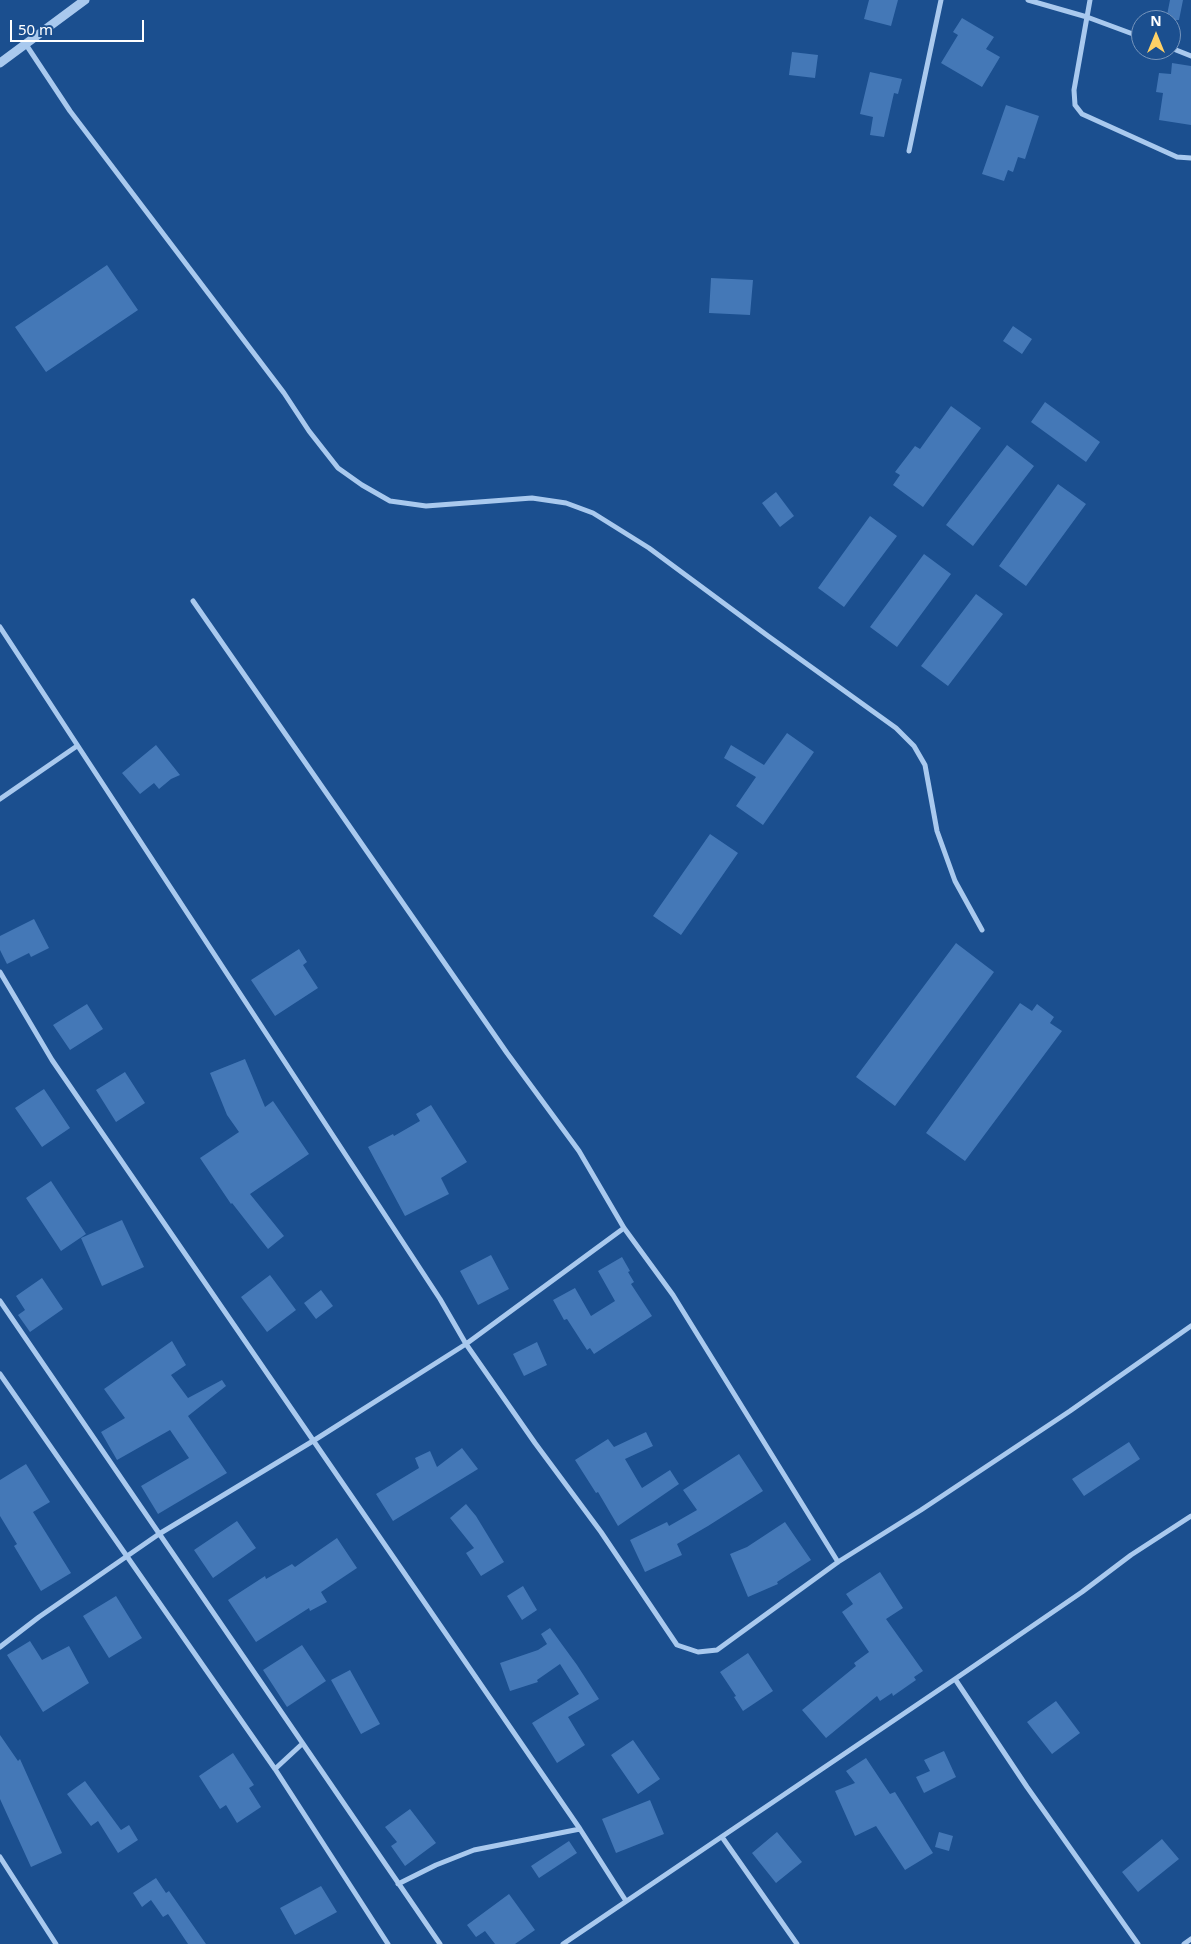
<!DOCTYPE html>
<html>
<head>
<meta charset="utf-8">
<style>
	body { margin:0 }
	#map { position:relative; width:1191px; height:1944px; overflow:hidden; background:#1b4f8f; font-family:"Noto Sans",sans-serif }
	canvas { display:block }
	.north { position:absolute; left:1131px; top:10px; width:50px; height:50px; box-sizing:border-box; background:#1b4f8f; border:1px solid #7695bc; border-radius:50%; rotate:0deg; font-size:14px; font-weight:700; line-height:20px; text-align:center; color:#fff }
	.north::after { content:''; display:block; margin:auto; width:18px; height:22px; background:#ffd166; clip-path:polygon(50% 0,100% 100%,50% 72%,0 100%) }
	.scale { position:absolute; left:10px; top:20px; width:134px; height:22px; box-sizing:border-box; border:2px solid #fff; border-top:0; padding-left:6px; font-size:15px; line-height:18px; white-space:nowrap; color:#fff; -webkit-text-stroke:4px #1b4f8f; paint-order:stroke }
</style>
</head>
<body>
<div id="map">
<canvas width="1191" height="1944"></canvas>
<div class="north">N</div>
<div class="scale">50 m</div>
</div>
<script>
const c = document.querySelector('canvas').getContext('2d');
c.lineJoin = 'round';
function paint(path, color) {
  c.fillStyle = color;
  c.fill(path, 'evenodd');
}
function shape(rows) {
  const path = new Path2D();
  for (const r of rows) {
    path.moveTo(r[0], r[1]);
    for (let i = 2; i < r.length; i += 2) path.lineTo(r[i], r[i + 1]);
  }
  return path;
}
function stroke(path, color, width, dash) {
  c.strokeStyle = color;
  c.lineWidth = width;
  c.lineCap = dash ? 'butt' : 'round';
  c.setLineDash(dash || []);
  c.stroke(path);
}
const building = shape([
	[869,0,898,0,891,26,864,19],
	[1170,0,1183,0,1179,20,1166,20],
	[962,18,994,37,986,49,1000,57,982,87,941,63,958,35,953,32],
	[792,52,818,55,815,78,789,75],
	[1172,63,1191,66,1191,125,1159,120,1163,93,1156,92,1159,73,1171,74],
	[870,72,902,79,898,94,894,93,884,137,870,135,873,117,860,114],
	[1006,105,1039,116,1025,159,1018,157,1013,172,1008,170,1004,181,982,174],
	[107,265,138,310,46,372,15,327],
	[711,278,753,280,750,315,709,313],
	[1013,326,1032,339,1022,354,1003,341],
	[1045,402,1100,442,1086,462,1031,422],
	[951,406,981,428,923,507,893,485,900,475,895,472,915,446,920,449],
	[1007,445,1034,466,973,546,946,525],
	[1058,484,1086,504,1026,586,999,566],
	[776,492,794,516,780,527,762,503],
	[870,516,897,536,844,607,818,588],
	[924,554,951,574,897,647,870,627],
	[976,594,1003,614,948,686,921,666],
	[787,733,814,752,763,825,736,806,756,777,724,758,731,745,764,765],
	[156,745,180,775,171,779,159,789,154,783,140,794,122,773],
	[710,834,738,853,681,935,653,916],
	[34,919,49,948,31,957,29,953,7,964,0,950,0,936],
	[956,943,994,972,895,1106,856,1077],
	[299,949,307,962,303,965,318,988,275,1016,251,980],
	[1020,1003,1032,1011,1037,1004,1054,1017,1050,1023,1062,1031,965,1161,926,1133],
	[87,1004,103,1029,70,1050,53,1025],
	[245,1059,265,1107,273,1101,309,1154,250,1194,284,1236,268,1249,232,1203,231,1204,200,1158,239,1132,227,1115,210,1073],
	[125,1072,145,1103,116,1122,96,1090],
	[44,1089,70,1128,42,1147,15,1108],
	[431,1105,467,1162,441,1178,449,1194,405,1216,368,1147,393,1134,394,1136,420,1121,416,1114],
	[51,1181,86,1234,61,1251,26,1198],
	[122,1220,144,1267,102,1286,81,1238],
	[491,1255,509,1289,478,1305,460,1271],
	[622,1257,630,1271,628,1272,634,1282,631,1284,652,1316,594,1354,590,1348,587,1350,567,1319,564,1320,553,1300,575,1288,591,1316,615,1301,598,1271],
	[270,1275,296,1310,267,1332,241,1297],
	[42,1278,63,1309,30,1332,18,1315,25,1310,16,1296],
	[321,1290,333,1306,316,1319,304,1303],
	[172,1341,186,1365,171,1375,188,1398,222,1380,226,1386,188,1416,227,1473,158,1514,141,1486,189,1458,170,1430,117,1460,101,1432,125,1418,104,1389],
	[537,1342,547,1365,524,1376,513,1354],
	[646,1432,653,1446,625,1459,642,1488,670,1470,679,1484,618,1526,598,1492,596,1493,575,1460,608,1439,614,1447],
	[1129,1442,1140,1459,1084,1496,1072,1479],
	[462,1448,478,1469,393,1521,376,1494,419,1468,415,1458,430,1451,437,1467],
	[739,1454,763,1491,708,1526,677,1544,682,1555,645,1572,630,1540,667,1522,669,1526,697,1510,683,1490],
	[26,1464,50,1502,33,1512,71,1573,41,1591,14,1546,17,1544,0,1516,0,1480],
	[466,1504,476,1516,504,1562,481,1576,466,1553,474,1548,450,1518],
	[237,1521,256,1548,213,1578,194,1550],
	[785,1522,811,1560,777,1582,778,1584,748,1597,730,1554,747,1547],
	[337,1538,357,1568,321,1592,327,1602,310,1611,309,1608,256,1642,228,1600,265,1576,266,1579,292,1564,295,1567],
	[880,1572,903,1608,886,1619,923,1671,914,1677,916,1680,893,1696,892,1693,880,1701,877,1696,826,1738,802,1710,856,1666,854,1663,869,1652,842,1612,853,1604,846,1594],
	[523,1586,537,1610,522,1620,507,1596],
	[116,1596,142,1638,109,1658,83,1616],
	[550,1628,577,1665,599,1699,568,1717,585,1745,557,1763,532,1723,579,1694,560,1664,537,1680,538,1682,510,1691,500,1663,538,1650,547,1644,541,1634],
	[30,1641,42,1660,69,1646,89,1683,43,1712,7,1655],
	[302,1645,326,1681,287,1707,263,1670],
	[748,1653,773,1691,743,1711,734,1697,736,1696,720,1672],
	[350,1670,380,1724,361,1734,331,1680],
	[1056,1701,1080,1733,1052,1754,1027,1722],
	[0,1735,18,1761,20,1759,62,1853,31,1867,0,1799],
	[633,1740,660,1779,638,1794,611,1755],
	[944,1751,956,1777,924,1793,916,1777,930,1771,924,1760],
	[233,1753,254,1785,249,1788,261,1807,237,1823,226,1805,220,1809,199,1776],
	[866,1758,890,1794,895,1792,933,1853,905,1870,876,1826,855,1836,835,1791,855,1783,846,1771],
	[85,1781,121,1830,129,1825,138,1840,118,1853,98,1821,91,1826,67,1794],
	[650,1800,664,1834,616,1853,602,1819],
	[410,1809,436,1843,405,1866,391,1846,397,1842,385,1827],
	[777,1832,802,1862,776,1883,752,1853],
	[939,1832,953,1836,949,1851,935,1847],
	[1162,1839,1179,1859,1138,1892,1122,1872],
	[569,1841,577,1853,539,1878,531,1866],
	[156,1878,166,1893,169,1891,206,1944,188,1944,168,1914,163,1917,151,1900,142,1907,133,1893],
	[321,1886,337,1912,295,1935,280,1908],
	[509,1894,535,1930,515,1944,495,1944,485,1931,476,1937,467,1925]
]);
const minor = shape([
	[1028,0,1087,17,1141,37],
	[1090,0,1074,90,1075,105,1082,114,1177,157,1191,158],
	[25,43,70,111,284,393,309,431,338,468,362,485,390,501,426,506,532,498,566,503,593,513,649,548,768,636,896,728,914,746,925,765,937,831,955,881,982,930],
	[1171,48,1191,56],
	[909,151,941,0],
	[193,601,507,1053,579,1151,624,1228,673,1295,838,1562],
	[0,627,440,1299,466,1344,535,1443,601,1532,677,1645,698,1652,717,1650,838,1562,921,1510,1070,1411,1191,1326],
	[0,799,77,746],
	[0,972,52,1060,580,1829,626,1901],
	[0,1301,440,1944],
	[0,1374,275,1769,388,1944],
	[0,1647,39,1617,159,1534,313,1441,466,1344,624,1228],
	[955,1679,1027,1787,1138,1944],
	[275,1769,302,1744],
	[722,1837,797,1944],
	[0,1857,56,1944],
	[398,1884,436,1865,474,1850,580,1829],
	[563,1944,955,1679,1082,1592,1131,1555,1191,1516],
	[1184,1944,1191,1939]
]);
const tertiary = shape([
	[0,63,85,0]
]);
paint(building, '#4478b7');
stroke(minor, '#a9c9ee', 5);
stroke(tertiary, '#a9c9ee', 9);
</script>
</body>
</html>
